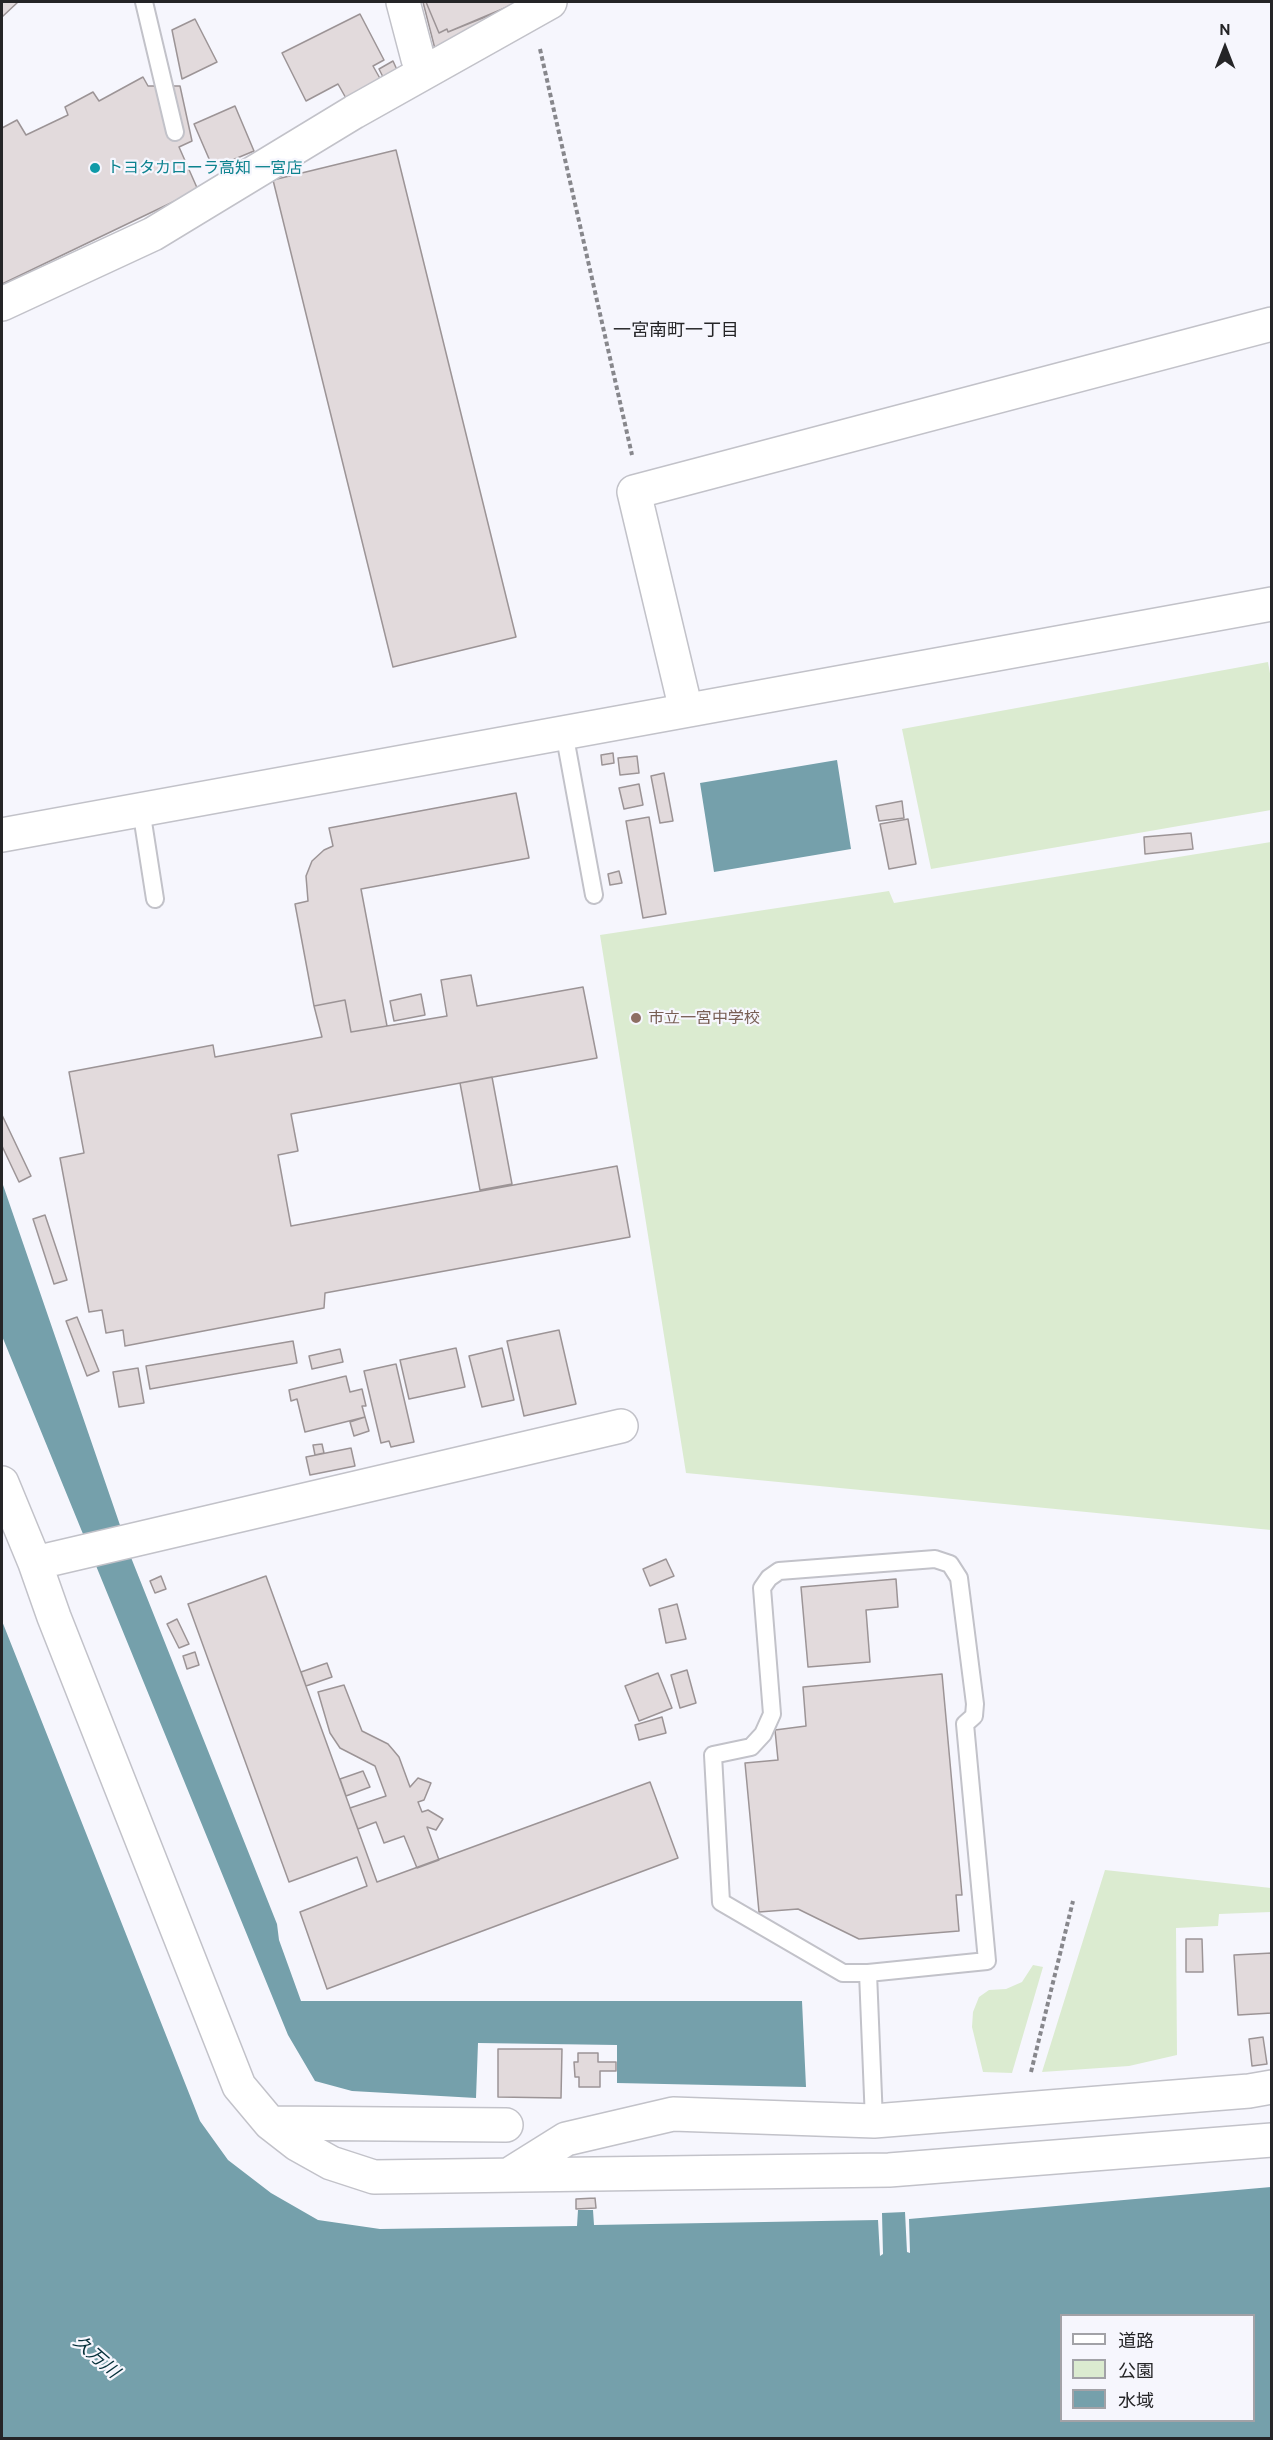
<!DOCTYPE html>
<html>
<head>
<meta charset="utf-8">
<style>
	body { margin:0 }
	#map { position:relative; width:1273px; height:2440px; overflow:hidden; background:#f6f6fd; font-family:Cabin,"Noto Sans JP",sans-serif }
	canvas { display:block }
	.frame { position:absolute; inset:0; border:3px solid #252527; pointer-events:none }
	.legend { position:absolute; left:1060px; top:2314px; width:195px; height:108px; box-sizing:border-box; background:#f6f6fd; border:2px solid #a2a2a7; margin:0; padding:8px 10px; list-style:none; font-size:18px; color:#252527 }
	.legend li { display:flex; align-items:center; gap:12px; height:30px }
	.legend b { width:30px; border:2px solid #a2a2a7 }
	.north { position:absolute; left:1195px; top:18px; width:60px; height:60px; -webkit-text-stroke:4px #f6f6fd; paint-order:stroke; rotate:0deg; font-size:16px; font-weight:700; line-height:24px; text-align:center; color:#252527 }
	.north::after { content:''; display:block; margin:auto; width:21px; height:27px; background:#252527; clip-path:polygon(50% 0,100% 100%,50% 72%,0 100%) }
</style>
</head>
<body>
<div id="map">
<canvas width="1273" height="2440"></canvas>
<div class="frame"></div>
<ul class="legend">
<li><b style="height:8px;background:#fff"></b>道路</li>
<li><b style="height:16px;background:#dbebd0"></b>公園</li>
<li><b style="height:16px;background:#75a0ab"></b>水域</li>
</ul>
<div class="north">N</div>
</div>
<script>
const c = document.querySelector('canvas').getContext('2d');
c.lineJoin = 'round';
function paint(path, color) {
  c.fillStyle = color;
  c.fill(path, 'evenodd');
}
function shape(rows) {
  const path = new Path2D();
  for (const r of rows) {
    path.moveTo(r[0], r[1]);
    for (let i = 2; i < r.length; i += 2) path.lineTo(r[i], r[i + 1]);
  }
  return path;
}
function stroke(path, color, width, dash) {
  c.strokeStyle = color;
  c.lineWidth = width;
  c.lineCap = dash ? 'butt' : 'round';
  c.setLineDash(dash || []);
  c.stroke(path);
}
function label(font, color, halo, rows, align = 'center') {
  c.font = font + ' Cabin,"Noto Sans JP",sans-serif';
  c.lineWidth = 4.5;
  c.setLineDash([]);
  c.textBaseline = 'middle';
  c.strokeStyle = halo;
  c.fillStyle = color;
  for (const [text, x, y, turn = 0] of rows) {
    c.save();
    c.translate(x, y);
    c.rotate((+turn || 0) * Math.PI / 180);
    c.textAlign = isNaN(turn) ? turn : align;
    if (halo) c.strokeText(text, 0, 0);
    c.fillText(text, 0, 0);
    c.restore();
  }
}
const green = shape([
	[1268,662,1272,685,1271,810,931,869,902,729],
	[1271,842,1271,1530,686,1473,600,935,889,891,894,903],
	[1105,1870,1271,1888,1271,1912,1219,1914,1218,1926,1176,1928,1177,2055,1129,2066,1042,2072],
	[1033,1965,1043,1967,1012,2073,983,2072,972,2027,973,2012,979,1997,989,1990,1006,1989,1022,1982]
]);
const water = shape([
	[837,760,851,849,714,872,700,783],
	[2,1182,132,1560,277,1924,279,1940,301,2001,802,2001,806,2087,617,2083,617,2045,478,2043,476,2098,352,2091,315,2081,288,2035,2,1336],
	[2,1621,200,2121,228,2160,271,2193,318,2220,380,2229,577,2226,578,2210,593,2210,594,2225,878,2220,880,2256,883,2254,882,2213,905,2212,907,2252,910,2253,909,2219,1271,2187,1271,2438,2,2438],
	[1062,2316,1254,2316,1254,2420,1062,2420]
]);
const building = shape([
	[2,2,18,2,2,17,2,2],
	[423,2,426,2,439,33,447,29,448,32,515,5,435,49,423,2],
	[426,2,519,2,448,32,447,29,439,33,426,2],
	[360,14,384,60,373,66,382,82,347,100,338,84,306,101,282,53,360,14],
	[195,19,217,62,182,79,172,30,195,19],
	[393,61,398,72,384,79,379,69,393,61],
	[143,77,148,86,180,86,192,141,179,147,198,190,2,284,2,128,17,120,26,135,68,115,65,107,93,92,99,101,143,77],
	[235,106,254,151,213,168,194,124,235,106],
	[396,150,516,637,393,667,273,180,396,150],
	[613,753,614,763,602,765,601,755,613,753],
	[637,756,639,773,620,775,618,758,637,756],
	[664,773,673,821,660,823,651,776,664,773],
	[639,784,643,805,624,809,619,788,639,784],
	[516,793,529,858,361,889,387,1026,351,1032,345,1000,314,1006,295,904,308,901,306,876,312,861,324,850,333,846,329,828,516,793],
	[902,801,904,818,879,821,876,806,902,801],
	[649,817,666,914,643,918,626,821,649,817],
	[908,819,916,864,889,869,880,824,908,819],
	[1191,833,1193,849,1145,854,1144,837,1191,833],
	[619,871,622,883,610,885,608,874,619,871],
	[471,975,477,1006,583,987,597,1058,291,1114,298,1151,278,1155,291,1226,617,1166,630,1237,325,1293,324,1308,125,1346,123,1330,106,1333,102,1310,89,1312,60,1158,84,1153,69,1072,213,1045,215,1057,322,1037,314,1006,345,1000,351,1032,447,1016,441,980,471,975],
	[421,994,425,1015,394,1021,390,1001,421,994],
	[492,1077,512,1184,480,1190,460,1083,492,1077],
	[2,1115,31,1176,19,1182,2,1146,2,1115],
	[45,1215,67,1280,54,1284,33,1219,45,1215],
	[77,1317,99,1371,87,1376,66,1321,77,1317],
	[559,1330,576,1404,524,1416,507,1341,559,1330],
	[293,1341,297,1363,150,1389,146,1366,293,1341],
	[456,1348,465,1387,409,1399,400,1360,456,1348],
	[502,1348,514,1400,482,1407,469,1356,502,1348],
	[340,1349,343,1362,312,1369,309,1356,340,1349],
	[396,1364,414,1442,391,1447,389,1441,381,1443,364,1371,396,1364],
	[138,1368,144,1403,119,1407,113,1372,138,1368],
	[346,1376,350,1392,362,1389,366,1406,362,1406,365,1417,305,1432,297,1399,291,1401,289,1390,346,1376],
	[365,1417,369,1431,354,1436,350,1422,365,1417],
	[322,1444,324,1453,315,1455,313,1445,322,1444],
	[351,1448,355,1466,310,1475,306,1457,351,1448],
	[666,1559,674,1576,650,1586,643,1569,666,1559],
	[161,1576,166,1589,155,1593,150,1581,161,1576],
	[266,1576,377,1882,650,1782,678,1858,327,1989,300,1912,367,1886,357,1857,289,1882,188,1604,266,1576],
	[896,1579,898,1607,866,1610,870,1662,808,1667,801,1587,896,1579],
	[677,1604,686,1639,666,1643,659,1609,677,1604],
	[177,1619,189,1644,179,1648,167,1624,177,1619],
	[195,1652,199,1665,187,1669,183,1656,195,1652],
	[327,1663,332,1677,306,1686,301,1672,327,1663],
	[687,1670,696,1703,680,1708,671,1675,687,1670],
	[658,1673,672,1708,639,1721,625,1686,658,1673],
	[942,1674,962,1895,956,1895,959,1931,859,1939,798,1909,759,1912,745,1763,778,1760,775,1730,806,1726,803,1687,942,1674],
	[344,1685,362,1731,388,1744,394,1751,399,1757,410,1787,418,1778,431,1783,424,1800,418,1802,422,1812,428,1810,443,1819,436,1830,427,1827,439,1860,417,1868,404,1836,384,1843,376,1822,358,1829,350,1808,386,1796,375,1766,340,1748,330,1733,318,1692,344,1685],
	[662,1717,666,1733,639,1740,635,1725,662,1717],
	[363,1771,370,1787,346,1796,340,1779,363,1771],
	[1186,1939,1202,1939,1203,1972,1186,1972,1186,1939],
	[1272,1953,1272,2013,1238,2015,1234,1955,1272,1953],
	[1263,2037,1267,2064,1252,2066,1249,2039,1263,2037],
	[498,2049,562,2049,561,2098,498,2097,498,2049],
	[578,2053,598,2053,598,2062,616,2062,616,2071,600,2071,600,2087,579,2087,579,2077,575,2077,574,2062,578,2062,578,2053],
	[595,2198,596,2208,576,2209,576,2199,595,2198]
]);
const path = shape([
	[540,49,632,455],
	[1031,2072,1073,1901]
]);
const lane = shape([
	[144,2,175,132],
	[564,732,594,895],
	[141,809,155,899],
	[935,1559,950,1564,959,1578,975,1704,974,1716,965,1724,987,1961,868,1973,843,1973,721,1902,713,1755,751,1747,763,1734,772,1714,762,1588,769,1578,779,1571,935,1559],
	[868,1973,874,2121]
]);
const street = shape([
	[403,2,418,59],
	[2,304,153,234,354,112,550,2],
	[686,710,634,492,1272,324],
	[2,835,1272,604],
	[2,1483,35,1563,54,1617,239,2086,270,2123,297,2144,331,2163,374,2177,889,2170,1272,2140],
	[35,1563,621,1426],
	[270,2123,506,2125],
	[510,2174,566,2139,673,2114,874,2121,1249,2091,1272,2087]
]);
const markers = [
	[95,168,6,"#0f9aa8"],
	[636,1018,6,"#8d6e63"]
];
const cultureNames = [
	["トヨタカローラ高知 一宮店",107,168]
];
const educationNames = [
	["市立一宮中学校",648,1018]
];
const neighbourhoodNames = [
	["一宮南町一丁目",676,331]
];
const waterNames = [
	["久万川",96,2357,41]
];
paint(green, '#dbebd0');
paint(water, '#75a0ab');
paint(building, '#e2dadc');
stroke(building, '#9c9496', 1.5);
stroke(lane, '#c2c2c9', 20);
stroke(street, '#c2c2c9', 36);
stroke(path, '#87878c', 4, [4.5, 3]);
stroke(lane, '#fff', 16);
stroke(street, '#fff', 33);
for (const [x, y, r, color] of markers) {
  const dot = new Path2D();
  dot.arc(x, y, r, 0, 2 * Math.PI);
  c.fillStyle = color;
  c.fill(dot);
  stroke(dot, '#f6f6fd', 2);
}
label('16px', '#0d838f', '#f6f6fd', cultureNames, 'left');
label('16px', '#785e54', '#f6f6fd', educationNames, 'left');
label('18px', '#252527', '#f6f6fd', neighbourhoodNames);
label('italic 18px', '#042f39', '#f6f6fd', waterNames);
</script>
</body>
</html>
